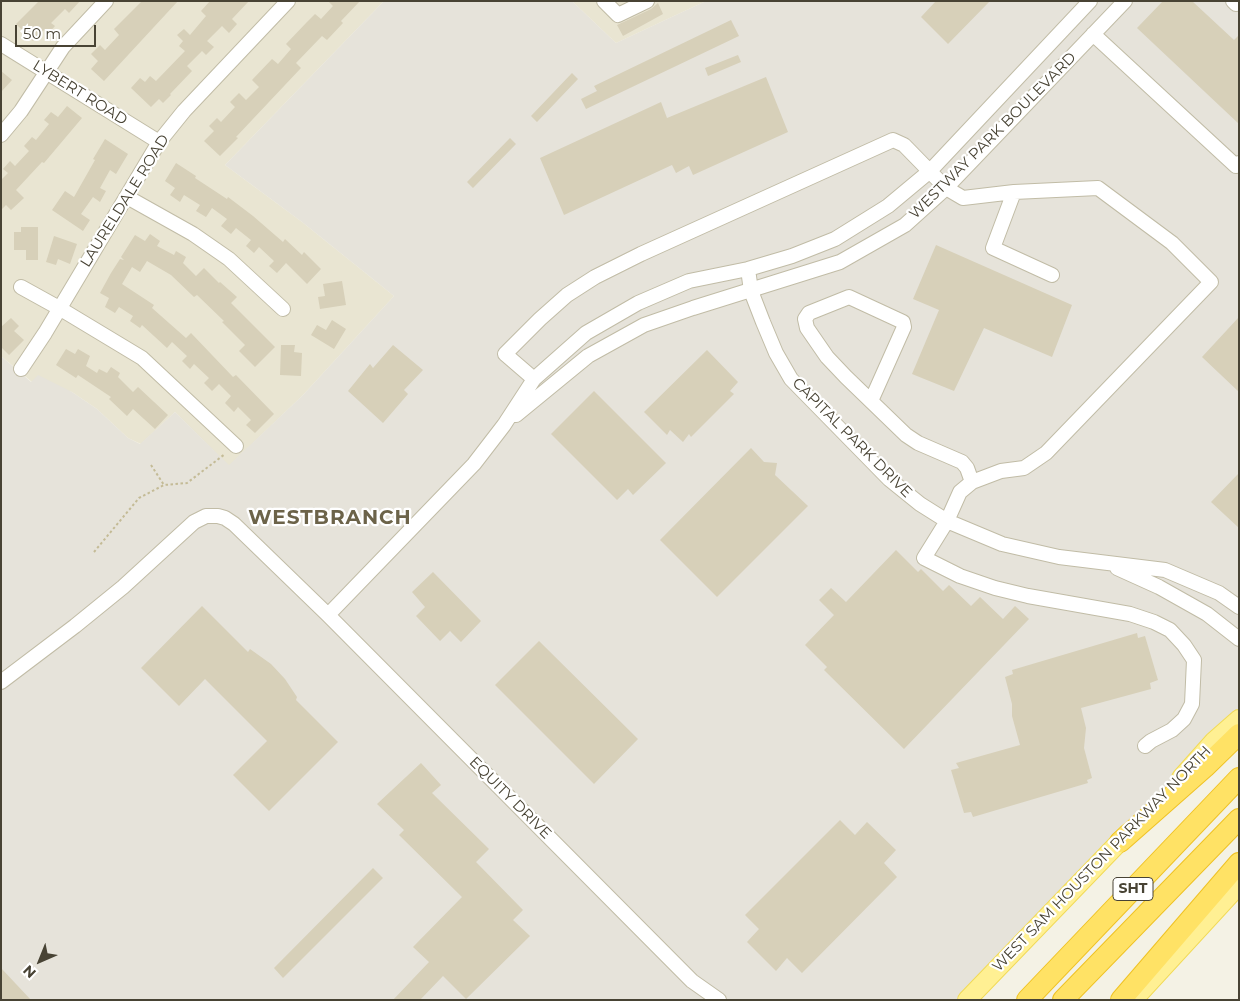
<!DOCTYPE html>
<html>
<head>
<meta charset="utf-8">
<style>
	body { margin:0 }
	#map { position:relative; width:1240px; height:1001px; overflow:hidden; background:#f4f2e5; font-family:Montserrat,sans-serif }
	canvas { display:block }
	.frame { position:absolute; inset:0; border:2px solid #484334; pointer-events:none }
	.north { position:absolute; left:15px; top:936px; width:50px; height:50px; -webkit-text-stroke:4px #fff; paint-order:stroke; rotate:224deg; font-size:14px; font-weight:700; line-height:20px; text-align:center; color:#484334 }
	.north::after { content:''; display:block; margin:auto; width:18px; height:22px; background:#484334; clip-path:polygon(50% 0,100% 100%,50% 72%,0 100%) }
	.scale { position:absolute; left:15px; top:25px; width:81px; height:22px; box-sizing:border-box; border:2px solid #484334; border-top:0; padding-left:6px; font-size:15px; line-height:18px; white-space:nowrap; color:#484334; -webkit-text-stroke:4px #fff; paint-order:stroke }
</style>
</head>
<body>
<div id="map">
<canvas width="1240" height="1001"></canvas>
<div class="frame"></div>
<div class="north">N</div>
<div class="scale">50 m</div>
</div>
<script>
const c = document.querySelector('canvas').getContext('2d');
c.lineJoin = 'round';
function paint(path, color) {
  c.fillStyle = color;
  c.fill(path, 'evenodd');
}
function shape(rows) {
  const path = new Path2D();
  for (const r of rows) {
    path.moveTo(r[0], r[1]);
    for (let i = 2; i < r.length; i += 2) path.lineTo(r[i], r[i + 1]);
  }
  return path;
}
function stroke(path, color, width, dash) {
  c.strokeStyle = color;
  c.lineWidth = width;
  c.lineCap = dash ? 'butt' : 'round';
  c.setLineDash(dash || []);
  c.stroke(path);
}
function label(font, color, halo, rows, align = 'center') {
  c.font = font + ' Montserrat,sans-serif';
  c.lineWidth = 4.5;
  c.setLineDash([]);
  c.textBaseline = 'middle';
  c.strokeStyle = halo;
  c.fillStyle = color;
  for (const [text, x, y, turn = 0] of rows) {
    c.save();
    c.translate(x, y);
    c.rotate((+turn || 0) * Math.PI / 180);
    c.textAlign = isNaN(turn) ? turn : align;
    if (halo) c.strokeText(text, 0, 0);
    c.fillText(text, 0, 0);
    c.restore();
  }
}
const residential = shape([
	[1,1,384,1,225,165,302,222,394,296,303,395,229,466,175,412,141,444,128,438,97,409,72,392,32,382,1,356],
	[572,1,706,1,616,43]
]);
const industrial = shape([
	[384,1,572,1,616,43,706,1,1239,1,1239,720,968,1000,1,1000,1,356,31,382,38,375,72,392,97,409,128,438,140,444,175,412,229,465,303,395,394,296,302,222,225,165]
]);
const building = shape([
	[39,1,80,1,69,13,65,9,51,23,55,26,48,34,44,30,33,41,16,24],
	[142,1,178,1,104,81,91,69,98,61,91,54,100,45,105,50,119,35,114,29],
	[210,1,249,1,232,19,237,24,229,33,222,26,207,41,214,47,206,55,202,51,187,66,192,71,170,94,171,95,163,103,159,99,151,107,131,88,140,78,145,82,150,76,156,81,185,51,179,46,183,41,177,35,184,29,190,35,206,16,201,11],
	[328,1,360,1,341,21,343,23,327,40,322,36,296,63,301,68,236,137,238,138,220,156,204,141,214,131,209,126,217,118,221,122,235,107,230,102,239,93,246,100,259,87,252,80,272,59,278,64,291,49,286,44,307,22,315,14,321,19,333,6],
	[936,1,990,1,948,44,921,17],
	[1163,1,1192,1,1234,40,1239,35,1239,124,1137,28],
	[658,3,663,14,623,36,617,25,651,9],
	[731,20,739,36,586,109,581,99,597,91,594,86],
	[738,55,741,62,708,76,705,68],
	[1,71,12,80,1,92],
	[572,73,578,79,537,122,531,116],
	[766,77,788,132,693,175,689,166,676,173,672,165,564,215,540,158,661,102,667,118],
	[67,106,82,118,44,163,42,162,16,190,24,198,11,210,6,205,1,210,1,180,8,173,3,169,10,161,15,166,29,151,24,146,32,137,36,140,49,124,44,120,51,112,58,117],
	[510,138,516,144,473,188,467,182],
	[105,139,128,154,116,174,110,170,100,188,106,191,100,202,93,197,81,214,90,220,83,231,52,210,65,191,74,197,95,160,93,159],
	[176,163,196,176,195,178,227,199,228,197,253,216,283,242,285,239,302,255,304,252,321,269,307,284,286,263,277,273,269,266,274,261,259,247,254,253,246,246,251,240,236,228,231,234,221,226,227,219,212,208,206,217,196,211,200,205,184,195,180,202,170,195,175,188,165,181],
	[21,227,38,227,38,260,26,260,26,250,14,250,14,232,21,232],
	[150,234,160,241,157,246,174,255,176,251,186,257,183,263,196,276,204,268,219,283,220,282,237,297,231,303,275,347,255,367,239,351,245,345,222,322,224,321,197,295,194,297,171,275,147,261,140,272,132,267,122,284,154,305,152,308,186,338,191,333,233,377,236,375,274,414,255,433,246,425,251,420,238,407,234,412,225,403,231,396,219,384,212,391,204,383,209,378,194,364,190,369,182,361,187,356,172,342,167,348,142,325,140,328,130,321,133,316,119,307,115,313,105,307,109,298,100,293,111,273,120,259,124,260,121,257,135,235,145,241],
	[54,236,77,244,70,264,58,259,56,265,46,262],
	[936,245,1072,305,1052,357,984,328,954,391,912,374,939,310,913,299],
	[342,281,346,305,320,309,318,297,325,296,323,284],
	[1239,317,1239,392,1202,357],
	[11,318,19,326,14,331,24,340,9,355,1,347,1,327],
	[332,320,346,329,334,349,311,335,317,325,326,330],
	[281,345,295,345,294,352,302,353,301,376,280,375],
	[393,345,423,370,404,390,408,394,383,423,348,391,370,364,373,368],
	[66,349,75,354,78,349,90,356,86,366,97,373,99,369,107,373,111,367,120,373,118,377,133,392,138,387,168,415,155,429,133,409,127,416,109,399,111,397,78,375,76,378,56,365],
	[707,350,738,382,730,391,734,394,691,437,689,434,683,442,670,430,667,435,644,412],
	[594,391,666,463,633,495,628,489,617,500,551,434],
	[751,448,764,462,777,463,775,475,808,506,717,597,660,540],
	[1239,473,1239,528,1211,502],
	[896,550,918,572,921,569,943,591,949,585,971,606,980,597,1003,619,1015,606,1029,619,904,749,824,670,827,667,805,645,834,615,819,600,831,588,846,602],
	[433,572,481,621,461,642,450,631,440,641,416,616,425,607,412,592],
	[202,606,248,652,250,649,271,664,285,679,297,697,296,700,338,742,269,811,233,775,267,741,205,679,179,706,141,668],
	[1137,633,1138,638,1145,636,1158,680,1150,683,1151,689,1081,708,1086,728,1084,748,1092,778,1087,780,1088,783,973,817,971,812,964,813,951,770,959,768,956,763,1020,745,1012,716,1012,704,1005,677,1013,674,1012,670],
	[539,641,638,739,594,784,495,685],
	[421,763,441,785,432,793,489,849,476,862,523,910,513,920,530,936,466,999,443,976,420,1000,393,1000,429,962,413,947,462,897,399,835,404,830,377,804],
	[840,820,855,835,867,822,896,850,884,863,897,877,802,973,787,958,776,971,747,942,759,929,745,915],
	[373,868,383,878,283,978,274,968],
	[1,968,31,1000,1,1000]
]);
const path = shape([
	[151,465,164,485],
	[94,552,139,498,164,485,187,483,225,454]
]);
const minor = shape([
	[604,1,618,15,647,1],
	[1233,1,1236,4,1238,1],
	[1093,34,1236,166,1239,163],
	[1,44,159,142],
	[1,135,21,111,63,47,106,1],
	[1014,192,993,248,1052,275],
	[127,197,193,234,229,259,283,309],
	[748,269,751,291,763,322,776,353,791,379,889,479,920,504,947,521,1002,544,1059,557,1165,570,1219,593,1239,607],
	[21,287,59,308,142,358,236,446],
	[21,369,45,333,159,142,184,111,288,1],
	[534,379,505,354,540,319,567,295,595,277,641,254,893,140,904,145,946,188,963,198,1014,192,1098,188,1172,243,1211,282,1046,453,1024,468,1001,471,972,482,960,492,947,521,924,558,960,576,995,588,1028,596,1130,614,1154,622,1170,630,1184,645,1194,660,1192,704,1184,719,1172,730,1151,741,1145,746],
	[871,401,904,327,903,322,849,297,809,313,805,319,807,328,827,357,846,377,906,435,918,443,962,462,967,468,972,482],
	[516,415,588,356,644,325,693,308,840,262,905,225,946,188,1125,1],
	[1117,568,1159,587,1207,614,1239,639],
	[328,615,474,464,504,425,534,379,586,333,638,303,689,281,748,269,792,256,835,239,888,206,930,171,1090,1],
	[1,682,75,626,123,587,194,522,206,516,218,516,225,518,234,524,328,615,692,981,719,1000]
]);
const major = shape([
	[1181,778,1214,741,1239,719],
	[1137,996,1239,885],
	[967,1000,1128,833]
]);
const highway = shape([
	[1120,842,1205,767,1239,734],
	[1027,1000,1239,778],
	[1063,1000,1239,819],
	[1121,1000,1239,863]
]);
const shields = [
	[1133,889,40]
];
const shieldNames = [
	["SHT",1133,889]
];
const streetNames = [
	["LYBERT ROAD",80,93,32],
	["WESTWAY PARK BOULEVARD",993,136,-45],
	["LAURELDALE ROAD",125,201,-58],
	["CAPITAL PARK DRIVE",852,438,45],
	["EQUITY DRIVE",510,798,45],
	["WEST SAM HOUSTON PARKWAY NORTH",1102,859,-46]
];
const districtNames = [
	["WESTBRANCH",330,518]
];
paint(residential, '#e9e5d2');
paint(industrial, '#e6e3da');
paint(building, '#d7d0b9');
stroke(minor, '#c1bca6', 16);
stroke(major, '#f1da56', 20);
stroke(highway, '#efc224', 22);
stroke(path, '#c4bb96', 2, [2.5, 2.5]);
stroke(minor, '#fff', 14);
stroke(major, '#fff093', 18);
stroke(highway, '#ffe265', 20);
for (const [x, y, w] of shields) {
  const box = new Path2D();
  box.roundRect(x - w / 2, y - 11.5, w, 23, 4);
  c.fillStyle = '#fff';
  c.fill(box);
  stroke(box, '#484334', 1);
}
label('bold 14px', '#484334', null, shieldNames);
label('15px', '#484334', '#fff', streetNames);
c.letterSpacing = '1px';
label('bold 20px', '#6c6349', '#fff', districtNames);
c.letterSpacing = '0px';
</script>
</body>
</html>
